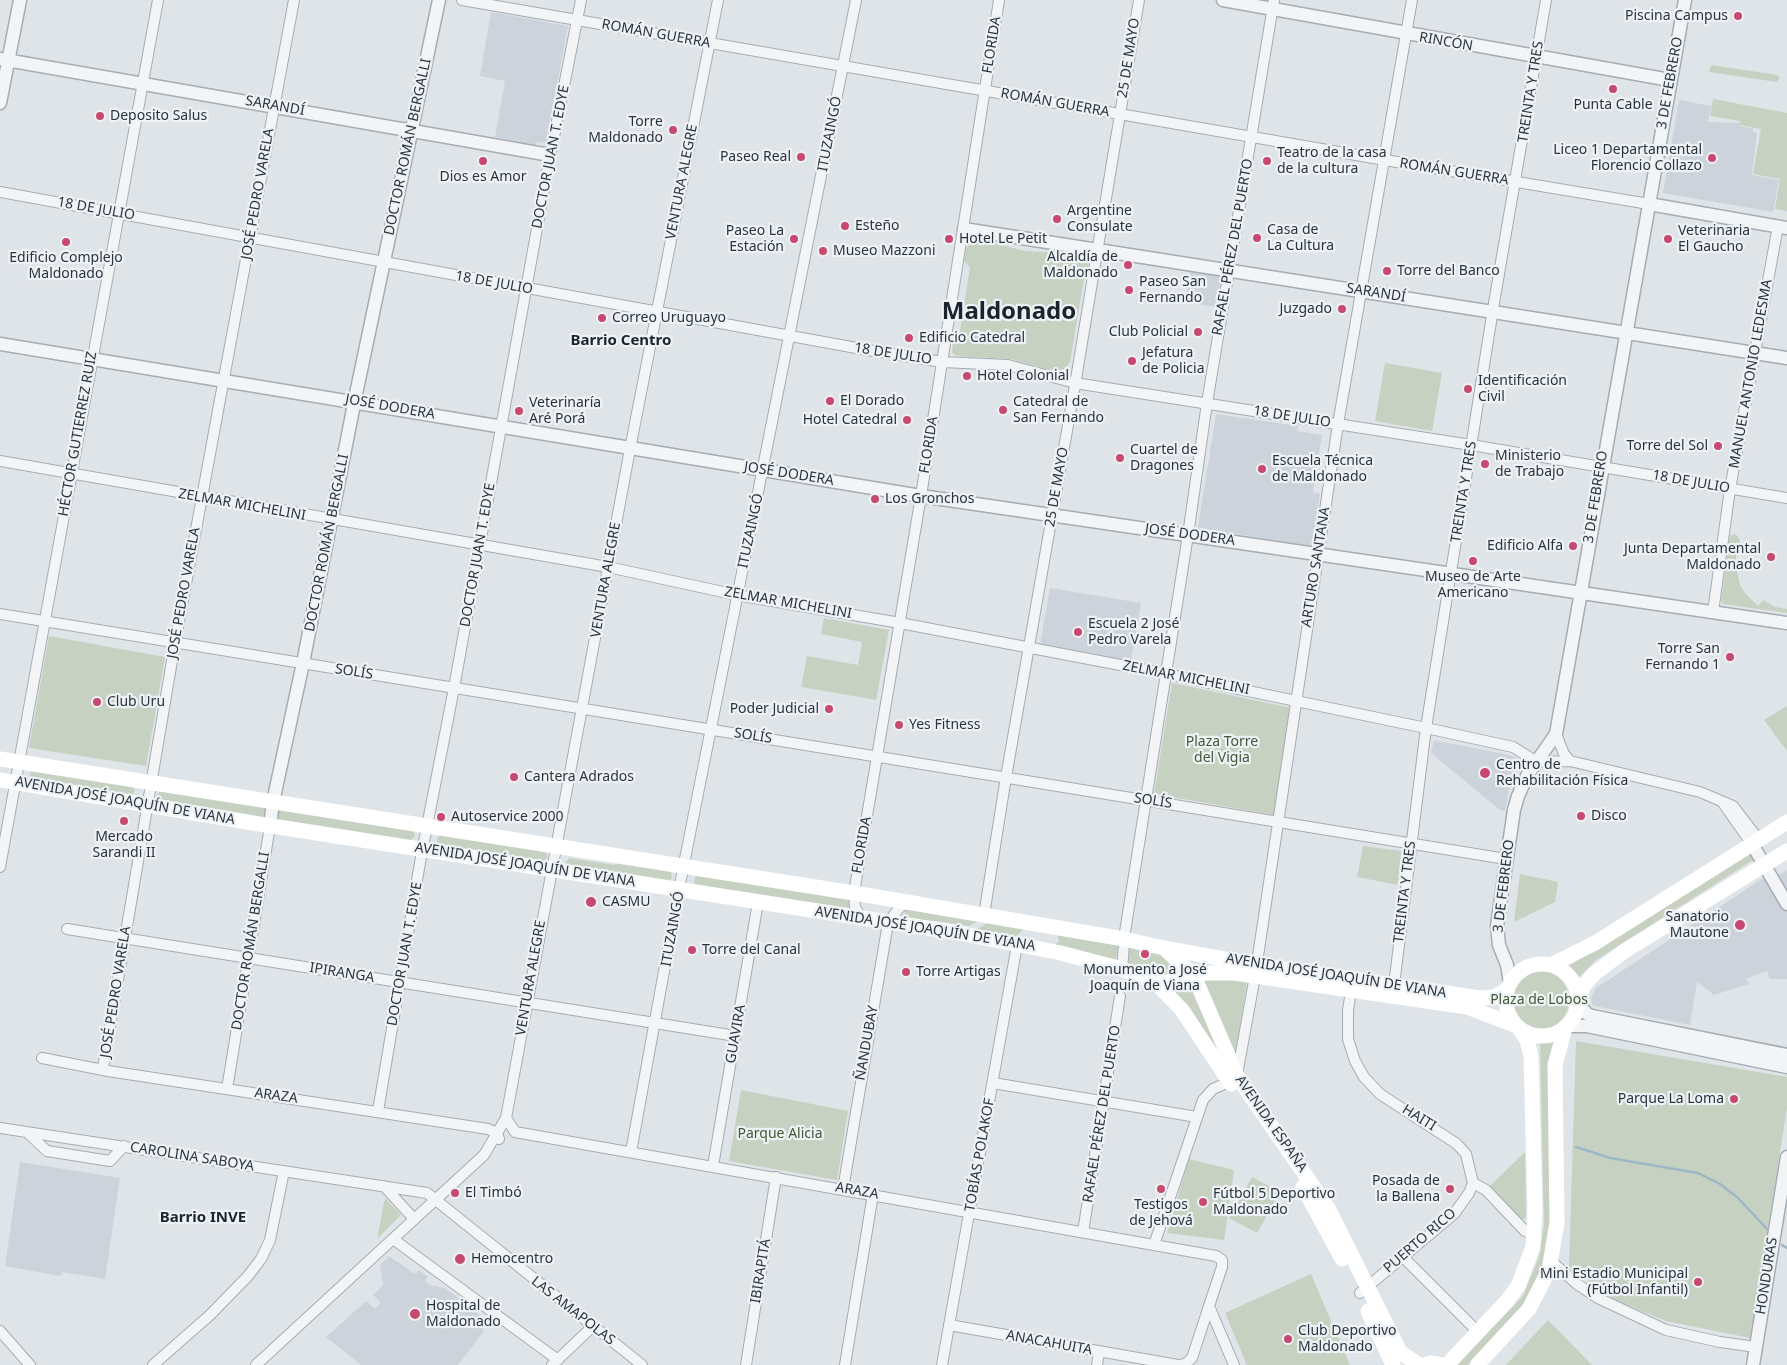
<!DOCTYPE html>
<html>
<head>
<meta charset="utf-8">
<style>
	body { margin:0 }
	canvas { display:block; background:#dfe4e8 }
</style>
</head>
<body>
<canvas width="1787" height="1365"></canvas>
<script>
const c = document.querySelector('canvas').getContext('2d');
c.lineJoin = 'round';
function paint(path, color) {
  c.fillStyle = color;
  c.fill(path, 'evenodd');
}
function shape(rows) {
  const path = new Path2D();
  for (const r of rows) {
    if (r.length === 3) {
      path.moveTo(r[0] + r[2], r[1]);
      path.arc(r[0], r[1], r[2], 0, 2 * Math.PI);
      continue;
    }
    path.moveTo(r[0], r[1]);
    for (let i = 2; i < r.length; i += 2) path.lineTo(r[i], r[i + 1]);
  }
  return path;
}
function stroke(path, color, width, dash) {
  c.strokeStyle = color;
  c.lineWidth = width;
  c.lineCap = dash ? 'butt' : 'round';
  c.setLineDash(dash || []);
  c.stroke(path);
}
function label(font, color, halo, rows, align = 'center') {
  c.font = font + ' "Noto Sans",sans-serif';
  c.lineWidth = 4.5;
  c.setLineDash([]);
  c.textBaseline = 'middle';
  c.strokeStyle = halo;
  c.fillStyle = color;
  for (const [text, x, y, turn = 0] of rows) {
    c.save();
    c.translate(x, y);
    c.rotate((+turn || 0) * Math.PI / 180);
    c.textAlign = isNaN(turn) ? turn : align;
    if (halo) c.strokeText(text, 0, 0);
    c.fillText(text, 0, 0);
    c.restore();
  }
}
const built = shape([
	[491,12,568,26,546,143,537,142,536,145,495,137,505,81,480,76],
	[1679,100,1711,106,1708,122,1739,123,1739,126,1753,129,1753,132,1757,133,1752,175,1779,180,1773,212,1663,193],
	[1191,269,1222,275,1216,307,1185,302],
	[1216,414,1298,426,1297,431,1322,435,1313,492,1320,494,1312,546,1198,528],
	[1050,588,1141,603,1131,661,1040,645],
	[1434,740,1509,755,1521,760,1510,785,1505,811,1500,810,1431,753],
	[1787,870,1787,979,1770,979,1767,971,1746,979,1749,984,1714,995,1697,982,1690,1025,1595,1006,1592,1004,1591,997,1596,988,1765,877,1773,879],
	[20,1162,120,1178,105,1279,62,1272,61,1276,5,1266],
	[389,1256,415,1274,419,1270,428,1277,425,1281,430,1285,445,1288,484,1318,483,1332,458,1365,361,1365,326,1337,366,1301,375,1309,381,1302,373,1295,383,1285,380,1265]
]);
const green = shape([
	[1711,65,1777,75,1780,78,1777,82,1709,72],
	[1713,99,1787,113,1787,211,1775,209,1780,179,1753,174,1761,129,1739,125,1740,121,1710,116],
	[977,239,1025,251,1076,254,1086,258,1089,268,1087,276,1084,279,1070,362,1062,371,1053,371,1011,359,957,356,952,353,953,342,959,337,970,267,964,261,966,249,971,241],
	[1385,363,1442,373,1432,431,1375,421],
	[1736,534,1740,540,1736,554,1736,568,1740,585,1746,594,1758,606,1763,600,1775,607,1787,609,1787,613,1723,604,1721,601,1730,535],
	[824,618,889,630,876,700,801,687,807,656,858,665,862,642,821,634],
	[49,636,165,657,146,766,29,748],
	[1172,683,1292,708,1275,815,1154,794],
	[1787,706,1787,751,1764,720],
	[31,770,134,786,135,791,132,796,29,779],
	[160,790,268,805,267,819,160,801,157,795],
	[277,807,413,830,415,836,410,841,277,821,275,815],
	[440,835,546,851,547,857,543,862,438,844,437,839],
	[1363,846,1401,851,1398,885,1357,877],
	[1752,853,1756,858,1596,960,1576,980,1565,968],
	[569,858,614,865,624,862,671,872,672,878,670,881,567,866,566,862],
	[1520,874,1558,882,1555,902,1514,922],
	[696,876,849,898,852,912,695,885,694,881],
	[906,909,978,920,977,922,969,926,935,921,927,924,904,918],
	[990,921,1025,927,1015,938,975,931],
	[1057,933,1119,942,1115,962,1055,945,1059,941],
	[1131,945,1165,956,1182,972,1160,975,1129,964,1127,961,1129,946],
	[1539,1000,30],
	[1224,977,1247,982,1236,1055,1203,980],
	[1190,983,1227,1066,1171,987],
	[1556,1038,1552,1227,1547,1258,1530,1298,1468,1365,1456,1365,1523,1296,1539,1257,1544,1225,1540,1040],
	[1576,1041,1787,1077,1787,1108,1750,1338,1666,1321,1615,1300,1569,1267],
	[741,1090,848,1111,837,1180,729,1161],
	[1525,1152,1526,1218,1522,1220,1488,1188],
	[1189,1159,1234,1170,1224,1240,1167,1233],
	[1252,1177,1280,1192,1257,1233,1229,1218],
	[385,1198,401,1215,377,1239],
	[1311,1274,1350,1365,1247,1365,1225,1313],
	[1548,1320,1592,1365,1506,1365]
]);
const stream = shape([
	[1576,1147,1610,1158,1698,1173,1720,1184,1738,1198,1768,1230],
	[1782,1245,1787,1248]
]);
const minor = shape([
	[462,0,1385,160,1649,204],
	[0,192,862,349,942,362,1008,365,1075,383,1471,445,1787,498],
	[0,461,608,567,737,595,900,623,1157,672,1426,728,1513,747,1537,762,1570,761,1700,792,1733,806,1759,840],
	[1713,612,1730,489,1778,226],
	[0,614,1506,859],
	[1556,734,1564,754,1570,761],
	[1723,803,1752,844],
	[0,867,158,0],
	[984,915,1006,777,1074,391,1139,0],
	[861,918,855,907,854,893,921,496,999,0],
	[67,929,736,1036],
	[1122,969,1125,932,1188,535,1207,403,1274,0],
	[1352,985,1348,1010,1348,1039,1355,1061,1364,1077,1380,1094,1457,1144,1466,1154,1473,1183,1469,1193,1454,1214,1360,1293],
	[1394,985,1426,728,1494,303,1546,0],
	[42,1058,108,1071,488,1129,497,1133,499,1139],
	[103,1068,175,643,294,0],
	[1237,1075,1255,976,1338,424,1412,0],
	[993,1083,1197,1117],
	[227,1089,270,826],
	[378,1111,421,857,454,688,549,162,581,0],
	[506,1118,515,1132,1216,1256,1222,1260,1222,1267,1209,1306,1234,1365],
	[0,1128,427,1193,642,1365],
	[27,1132,47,1151,110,1161,124,1146],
	[631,1152,679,889,856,0],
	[713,1166,758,902],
	[1473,1183,1486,1190,1525,1231,1535,1235],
	[384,1186,414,1219],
	[843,1189,888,923,899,908,906,904],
	[1083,1232,1120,996],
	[393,1239,558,1360],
	[1154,1245,1203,1100,1213,1089,1229,1082],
	[1403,1257,1478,1332],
	[1551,1261,1577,1284,1598,1298,1666,1330,1720,1342,1756,1347],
	[949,1325,1178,1365],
	[0,1331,30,1365],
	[153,1365,210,1315,248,1276,261,1259,270,1240,284,1171],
	[256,1365,484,1155,506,1118,630,449,718,0],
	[552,1365,592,1327],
	[746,1365,776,1177],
	[845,1365,873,1194],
	[942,1365,1017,945],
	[1097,1365,1099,1351],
	[1180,1365,1185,1364,1192,1358,1209,1306]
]);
const tertiary = shape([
	[1223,0,1670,80],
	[0,59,550,155],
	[0,103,20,0],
	[1649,204,1787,228],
	[964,229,1787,358],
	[0,344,921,496,1787,623],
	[270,826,273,802,303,663,356,394,439,0],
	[1752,844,1787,904],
	[1510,983,1507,965,1499,945,1497,926,1514,810,1518,796,1528,774,1556,734,1685,0],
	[1578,1003,1587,1014,1592,1016,1787,1055],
	[1567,1026,1587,1026,1787,1067],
	[1753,1365,1787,1157]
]);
const secondary = shape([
	[0,759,854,893,1124,939,1164,948,1194,976,1237,1076,1328,1208,1400,1352,1419,1365],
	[0,780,259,824,959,933,1061,953,1122,969,1155,982,1170,982,1205,973,1234,973,1467,1007,1517,1026],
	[1164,948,1257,965,1480,998,1495,997,1507,989],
	[1542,1000,36],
	[1551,965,1595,943,1787,822],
	[1155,982,1182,1010,1231,1084],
	[1578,997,1585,984,1594,974,1623,952,1787,851],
	[1303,1187,1342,1259],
	[1368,1311,1393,1365],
	[1424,1365,1430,1363,1443,1365],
	[1447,1365,1507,1301,1518,1286,1533,1247,1535,1209,1531,1056,1527,1040,1519,1028],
	[1477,1365,1529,1309,1549,1270,1557,1222,1555,1065,1565,1028]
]);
const markers = [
	[1738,16,5,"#c8496f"],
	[1613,89,5,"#c8496f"],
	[100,116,5,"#c8496f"],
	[673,130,5,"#c8496f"],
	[801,157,5,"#c8496f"],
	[1712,158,5,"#c8496f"],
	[483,161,5,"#c8496f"],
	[1267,161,5,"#c8496f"],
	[1057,219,5,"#c8496f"],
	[845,226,5,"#c8496f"],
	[1257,238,5,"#c8496f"],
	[794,239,5,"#c8496f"],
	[949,239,5,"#c8496f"],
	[1668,239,5,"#c8496f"],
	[66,242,5,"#c8496f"],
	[823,251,5,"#c8496f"],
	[1128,265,5,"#c8496f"],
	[1387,271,5,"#c8496f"],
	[1129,290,5,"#c8496f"],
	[1342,309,5,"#c8496f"],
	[602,318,5,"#c8496f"],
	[1198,332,5,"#c8496f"],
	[909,338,5,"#c8496f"],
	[1132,361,5,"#c8496f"],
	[967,376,5,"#c8496f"],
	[1468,389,5,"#c8496f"],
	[830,401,5,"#c8496f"],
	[1003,410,5,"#c8496f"],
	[519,411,5,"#c8496f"],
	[907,420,5,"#c8496f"],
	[1718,446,5,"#c8496f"],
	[1120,458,5,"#c8496f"],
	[1485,464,5,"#c8496f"],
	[1262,469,5,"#c8496f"],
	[875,499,5,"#c8496f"],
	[1573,546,5,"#c8496f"],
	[1771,557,5,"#c8496f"],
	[1473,561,5,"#c8496f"],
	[1078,632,5,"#c8496f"],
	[1730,657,5,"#c8496f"],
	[97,702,5,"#c8496f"],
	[829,709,5,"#c8496f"],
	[899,725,5,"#c8496f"],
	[1485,773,6,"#c8496f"],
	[514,777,5,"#c8496f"],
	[1581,816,5,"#c8496f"],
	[441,817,5,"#c8496f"],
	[124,821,5,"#c8496f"],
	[591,902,6,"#c8496f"],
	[1740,925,6,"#c8496f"],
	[692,950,5,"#c8496f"],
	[1145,954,5,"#c8496f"],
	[906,972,5,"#c8496f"],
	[1734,1099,5,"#c8496f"],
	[1161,1189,5,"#c8496f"],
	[1450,1189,5,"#c8496f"],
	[455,1193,5,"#c8496f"],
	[1203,1202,5,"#c8496f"],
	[460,1259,6,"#c8496f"],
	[1698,1282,5,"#c8496f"],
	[415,1314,6,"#c8496f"],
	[1288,1339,5,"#c8496f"]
];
const poiNames = [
	["Piscina Campus",1728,16,"right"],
	["Punta Cable",1613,105,"center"],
	["Deposito Salus",110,116],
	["Torre",663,122,"right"],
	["Maldonado",663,138,"right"],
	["Liceo 1 Departamental",1702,150,"right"],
	["Florencio Collazo",1702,166,"right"],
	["Teatro de la casa",1277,153],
	["de la cultura",1277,169],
	["Paseo Real",791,157,"right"],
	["Dios es Amor",483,177,"center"],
	["Argentine",1067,211],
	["Consulate",1067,227],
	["Esteño",855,226],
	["Casa de",1267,230],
	["La Cultura",1267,246],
	["Paseo La",784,231,"right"],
	["Estación",784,247,"right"],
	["Veterinaria",1678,231],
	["El Gaucho",1678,247],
	["Hotel Le Petit",959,239],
	["Museo Mazzoni",833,251],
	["Alcaldía de",1118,257,"right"],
	["Maldonado",1118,273,"right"],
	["Edificio Complejo",66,258,"center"],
	["Maldonado",66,274,"center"],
	["Torre del Banco",1397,271],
	["Paseo San",1139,282],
	["Fernando",1139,298],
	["Juzgado",1332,309,"right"],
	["Correo Uruguayo",612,318],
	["Club Policial",1188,332,"right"],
	["Edificio Catedral",919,338],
	["Jefatura",1142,353],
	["de Policia",1142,369],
	["Hotel Colonial",977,376],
	["Identificación",1478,381],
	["Civil",1478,397],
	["El Dorado",840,401],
	["Catedral de",1013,402],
	["San Fernando",1013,418],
	["Veterinaría",529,403],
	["Aré Porá",529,419],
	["Hotel Catedral",897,420,"right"],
	["Torre del Sol",1708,446,"right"],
	["Cuartel de",1130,450],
	["Dragones",1130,466],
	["Ministerio",1495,456],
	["de Trabajo",1495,472],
	["Escuela Técnica",1272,461],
	["de Maldonado",1272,477],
	["Los Gronchos",885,499],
	["Edificio Alfa",1563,546,"right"],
	["Junta Departamental",1761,549,"right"],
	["Maldonado",1761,565,"right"],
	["Museo de Arte",1473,577,"center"],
	["Americano",1473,593,"center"],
	["Escuela 2 José",1088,624],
	["Pedro Varela",1088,640],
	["Torre San",1720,649,"right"],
	["Fernando 1",1720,665,"right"],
	["Club Uru",107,702],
	["Poder Judicial",819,709,"right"],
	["Yes Fitness",909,725],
	["Centro de",1496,765],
	["Rehabilitación Física",1496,781],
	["Cantera Adrados",524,777],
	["Disco",1591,816],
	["Autoservice 2000",451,817],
	["Mercado",124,837,"center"],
	["Sarandi II",124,853,"center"],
	["CASMU",602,902],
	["Sanatorio",1729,917,"right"],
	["Mautone",1729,933,"right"],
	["Torre del Canal",702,950],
	["Monumento a José",1145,970,"center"],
	["Joaquín de Viana",1145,986,"center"],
	["Torre Artigas",916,972],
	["Parque La Loma",1724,1099,"right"],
	["Posada de",1440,1181,"right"],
	["la Ballena",1440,1197,"right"],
	["El Timbó",465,1193],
	["Fútbol 5 Deportivo",1213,1194],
	["Maldonado",1213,1210],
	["Testigos",1161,1205,"center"],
	["de Jehová",1161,1221,"center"],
	["Hemocentro",471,1259],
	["Mini Estadio Municipal",1688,1274,"right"],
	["(Fútbol Infantil)",1688,1290,"right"],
	["Hospital de",426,1306],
	["Maldonado",426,1322],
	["Club Deportivo",1298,1331],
	["Maldonado",1298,1347]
];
const streetNames = [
	["ROMÁN GUERRA",656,34,10],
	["RINCÓN",1446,42,10],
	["FLORIDA",992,45,-81],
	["25 DE MAYO",1129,58,-81],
	["3 DE FEBRERO",1670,83,-80],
	["TREINTA Y TRES",1531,92,-81],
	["ROMÁN GUERRA",1055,103,10],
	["SARANDÍ",275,106,10],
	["ITUZAINGÓ",830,134,-79],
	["DOCTOR ROMÁN BERGALLI",408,147,-78],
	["DOCTOR JUAN T. EDYE",551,157,-79],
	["ROMÁN GUERRA",1454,172,9],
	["VENTURA ALEGRE",682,182,-79],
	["JOSÉ PEDRO VARELA",258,194,-80],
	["18 DE JULIO",96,209,10],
	["RAFAEL PÉREZ DEL PUERTO",1233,247,-80],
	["18 DE JULIO",494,283,10],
	["SARANDÍ",1376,293,9],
	["18 DE JULIO",893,354,9],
	["MANUEL ANTONIO LEDESMA",1751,374,-80],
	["JOSÉ DODERA",390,407,10],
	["18 DE JULIO",1292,417,9],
	["HÉCTOR GUTIERREZ RUIZ",78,434,-80],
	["FLORIDA",929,445,-81],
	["JOSÉ DODERA",789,474,9],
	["18 DE JULIO",1691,482,10],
	["25 DE MAYO",1057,487,-80],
	["TREINTA Y TRES",1464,492,-81],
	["3 DE FEBRERO",1596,497,-81],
	["ZELMAR MICHELINI",242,505,10],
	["ITUZAINGÓ",751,531,-78],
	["JOSÉ DODERA",1190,535,8],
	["DOCTOR ROMÁN BERGALLI",327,543,-79],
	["DOCTOR JUAN T. EDYE",478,555,-80],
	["ARTURO SANTANA",1316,567,-81],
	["VENTURA ALEGRE",606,580,-80],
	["JOSÉ PEDRO VARELA",184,593,-80],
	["ZELMAR MICHELINI",788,603,10],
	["SOLÍS",354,672,9],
	["ZELMAR MICHELINI",1186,678,11],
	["SOLÍS",753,736,9],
	["AVENIDA JOSÉ JOAQUÍN DE VIANA",125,801,10],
	["SOLÍS",1153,801,9],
	["FLORIDA",862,845,-80],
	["AVENIDA JOSÉ JOAQUÍN DE VIANA",525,865,9],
	["3 DE FEBRERO",1504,886,-83],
	["TREINTA Y TRES",1405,892,-83],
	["ITUZAINGÓ",673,929,-80],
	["AVENIDA JOSÉ JOAQUÍN DE VIANA",925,929,9],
	["DOCTOR ROMÁN BERGALLI",251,941,-81],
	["DOCTOR JUAN T. EDYE",405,954,-80],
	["IPIRANGA",342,973,9],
	["AVENIDA JOSÉ JOAQUÍN DE VIANA",1336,976,9],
	["VENTURA ALEGRE",531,978,-80],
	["JOSÉ PEDRO VARELA",116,992,-81],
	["GUAVIRA",736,1034,-80],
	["ÑANDUBAY",867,1043,-80],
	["ARAZA",276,1096,8],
	["RAFAEL PÉREZ DEL PUERTO",1102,1114,-81],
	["HAITI",1419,1118,32],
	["AVENIDA ESPAÑA",1271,1124,55],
	["TOBÍAS POLAKOF",980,1155,-80],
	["CAROLINA SABOYA",192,1157,9],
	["ARAZA",857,1191,10],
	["PUERTO RICO",1420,1241,-41],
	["IBIRAPITÁ",761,1271,-81],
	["HONDURAS",1767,1276,-81],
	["LAS AMAPOLAS",573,1311,38],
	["ANACAHUITA",1049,1343,10]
];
const parkNames = [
	["Plaza Torre",1222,742],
	["del Vigia",1222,758],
	["Plaza de Lobos",1539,1000],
	["Parque Alicia",780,1134]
];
const neighbourhoodNames = [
	["Barrio Centro",621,341],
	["Barrio INVE",203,1218]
];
const townNames = [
	["Maldonado",1009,312]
];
paint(built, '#cdd3da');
paint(green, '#c7d1c1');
stroke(stream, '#9cb7c6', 2.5);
stroke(minor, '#a5acb2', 12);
stroke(tertiary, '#a5acb2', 15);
stroke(minor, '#f2f4f6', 10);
stroke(tertiary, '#f2f4f6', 12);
stroke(secondary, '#fff', 15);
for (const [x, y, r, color] of markers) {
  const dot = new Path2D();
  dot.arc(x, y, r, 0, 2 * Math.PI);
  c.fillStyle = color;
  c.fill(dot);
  stroke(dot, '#eff2f5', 2);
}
label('14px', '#29343e', '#eff2f5', poiNames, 'left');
label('14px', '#29343e', '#eff2f5', streetNames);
label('14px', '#425937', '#eff2f5', parkNames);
label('bold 15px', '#1b252f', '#eff2f5', neighbourhoodNames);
label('bold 24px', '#1b252f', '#eff2f5', townNames);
</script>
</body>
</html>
